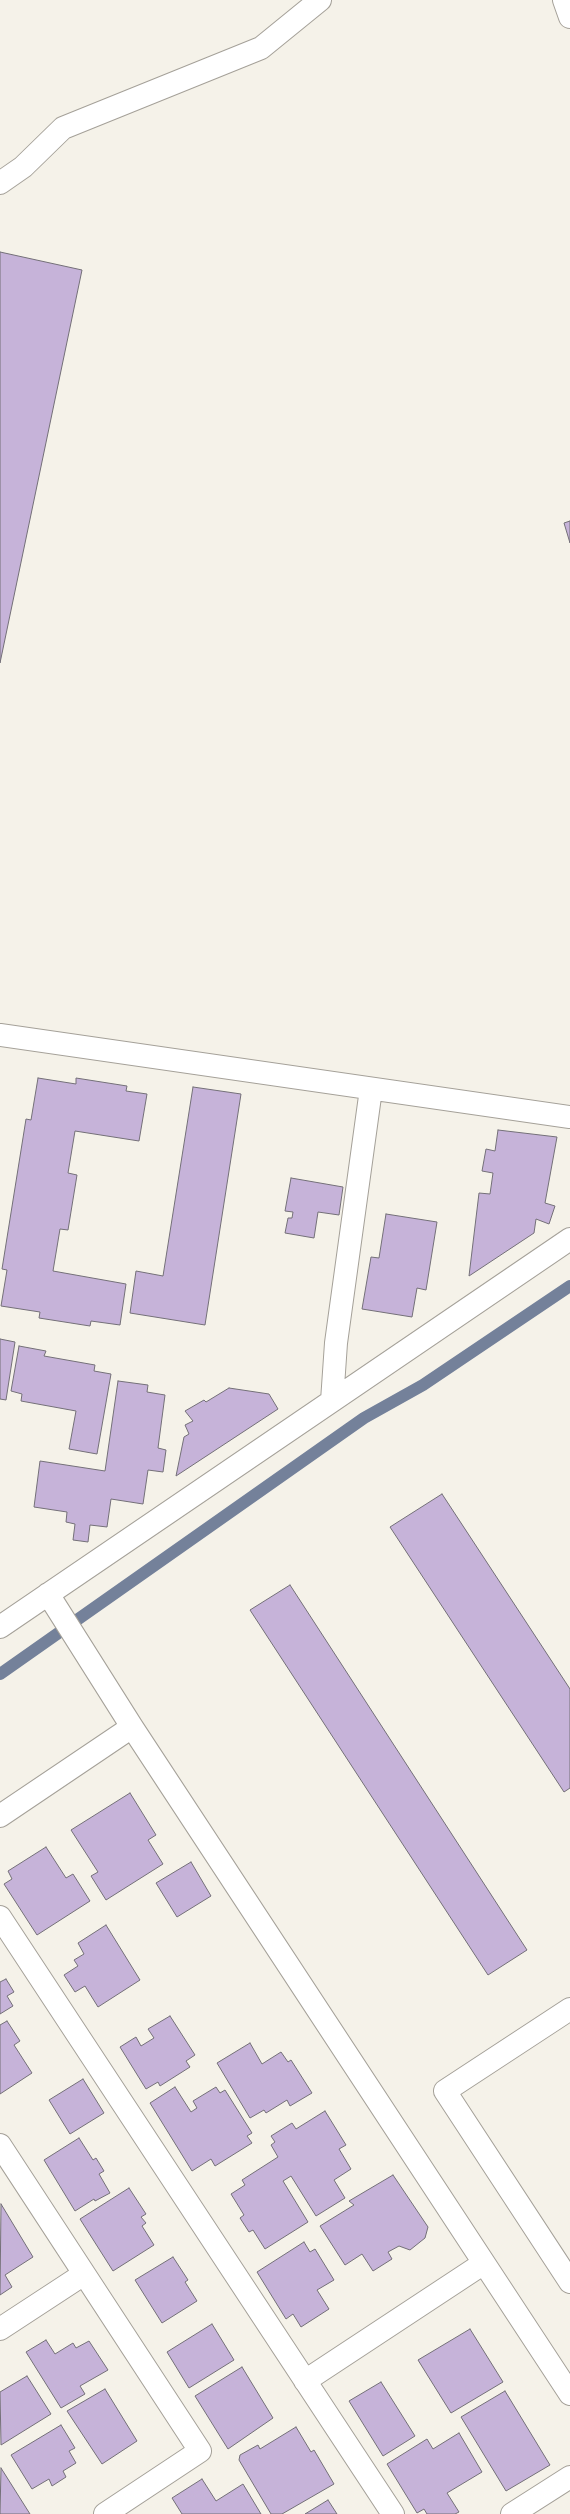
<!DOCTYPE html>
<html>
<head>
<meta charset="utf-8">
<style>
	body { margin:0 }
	canvas { display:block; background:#f5f2e9 }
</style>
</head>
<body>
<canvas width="570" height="2514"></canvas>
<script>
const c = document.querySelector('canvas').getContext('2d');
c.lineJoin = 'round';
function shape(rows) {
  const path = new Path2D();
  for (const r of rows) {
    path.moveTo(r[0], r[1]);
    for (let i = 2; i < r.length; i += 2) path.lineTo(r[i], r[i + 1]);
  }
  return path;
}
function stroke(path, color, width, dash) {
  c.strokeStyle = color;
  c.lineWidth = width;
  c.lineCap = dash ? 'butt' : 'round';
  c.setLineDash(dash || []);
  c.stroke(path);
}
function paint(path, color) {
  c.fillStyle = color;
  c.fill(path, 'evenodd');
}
const stream = shape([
	[0,1674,364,1418,423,1385,570,1286]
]);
const building = shape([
	[0,252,82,270,0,663,0,252],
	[570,521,570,543,564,523,570,521],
	[38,1078,76,1084,76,1078,127,1086,126,1091,147,1094,139,1141,75,1131,68,1173,77,1175,68,1230,60,1229,53,1271,126,1284,120,1325,91,1321,90,1326,39,1318,40,1312,1,1306,7,1270,2,1269,26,1119,31,1120,38,1078],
	[193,1087,241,1094,205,1325,130,1313,136,1271,163,1276,193,1087],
	[498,1130,557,1137,545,1203,555,1206,549,1224,536,1219,534,1233,469,1276,479,1193,490,1194,493,1173,482,1171,486,1149,495,1151,498,1130],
	[291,1178,343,1187,339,1215,318,1212,314,1238,285,1233,288,1218,292,1218,293,1212,285,1211,291,1178],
	[386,1214,437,1222,426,1290,417,1288,412,1317,362,1309,371,1257,379,1258,386,1214],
	[0,1339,15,1342,6,1400,0,1399,0,1339],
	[19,1346,46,1351,44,1356,95,1365,94,1371,111,1374,97,1454,69,1449,76,1411,21,1401,22,1394,11,1391,19,1346],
	[118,1381,148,1385,147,1392,165,1395,158,1448,166,1450,163,1472,148,1470,143,1504,111,1499,107,1527,90,1525,88,1542,73,1540,75,1524,66,1522,67,1512,34,1507,40,1461,105,1471,118,1381],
	[229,1388,269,1394,278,1409,176,1476,184,1437,189,1434,185,1425,193,1421,185,1411,204,1400,206,1402,229,1388],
	[442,1494,570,1689,570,1788,564,1792,390,1527,442,1494],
	[290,1585,527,1950,488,1975,250,1610,290,1585],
	[130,1793,156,1835,148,1840,163,1864,106,1900,91,1876,98,1872,71,1830,130,1793],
	[46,1847,66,1878,73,1874,90,1901,37,1935,4,1884,12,1879,8,1871,46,1847],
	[191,1862,211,1896,177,1917,156,1883,191,1862],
	[106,1925,140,1980,98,2007,85,1986,75,1992,64,1975,78,1966,74,1960,84,1954,78,1943,106,1925],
	[6,1979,14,1992,7,1996,13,2006,0,2014,0,1982,6,1979],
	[170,2016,195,2055,186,2061,190,2067,160,2086,158,2082,146,2089,120,2047,136,2037,141,2046,154,2038,148,2029,170,2016],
	[7,2021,20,2041,14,2045,32,2073,0,2094,0,2025,7,2021],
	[250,2043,262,2064,281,2052,288,2062,291,2060,312,2093,290,2106,287,2100,266,2113,264,2110,250,2118,217,2063,250,2043],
	[83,2079,104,2113,70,2134,49,2100,83,2079],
	[175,2087,191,2112,197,2108,193,2101,216,2087,220,2093,225,2090,252,2133,247,2136,252,2143,215,2166,211,2159,192,2171,150,2103,175,2087],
	[325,2111,346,2145,339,2149,351,2169,334,2180,345,2198,316,2216,291,2176,283,2181,308,2222,265,2249,253,2230,249,2232,240,2218,244,2215,231,2194,245,2185,242,2180,278,2157,271,2145,275,2142,271,2136,292,2123,296,2129,325,2111],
	[79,2138,93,2160,96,2158,104,2171,99,2174,110,2193,95,2201,94,2199,75,2211,44,2160,79,2138],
	[393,2175,428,2227,425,2238,410,2250,399,2246,388,2252,392,2259,373,2271,362,2254,345,2265,320,2226,354,2205,349,2201,393,2175],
	[129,2188,146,2214,141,2217,146,2223,142,2226,154,2245,113,2271,80,2219,129,2188],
	[1,2204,33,2257,5,2275,12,2287,0,2295,1,2204],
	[304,2242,310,2252,315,2249,334,2280,317,2290,329,2309,301,2327,293,2314,286,2319,257,2272,304,2242],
	[173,2257,188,2280,185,2282,197,2301,162,2323,135,2280,173,2257],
	[212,2324,234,2360,189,2388,167,2352,212,2324],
	[470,2329,503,2382,451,2413,418,2360,470,2329],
	[46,2340,55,2354,73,2343,76,2348,89,2341,108,2370,80,2386,85,2394,61,2408,26,2352,46,2340],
	[242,2367,273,2418,228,2449,195,2396,242,2367],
	[27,2376,51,2414,1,2445,0,2392,27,2376],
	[381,2382,415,2436,383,2456,349,2401,381,2382],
	[105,2389,137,2441,102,2464,67,2411,105,2389],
	[505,2391,550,2465,506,2491,461,2417,505,2391],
	[61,2425,75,2448,69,2451,76,2463,63,2471,66,2477,52,2486,49,2479,32,2489,11,2455,61,2425],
	[296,2427,311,2452,314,2450,334,2484,282,2514,271,2514,239,2460,240,2455,258,2445,260,2449,296,2427],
	[459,2433,482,2472,447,2493,459,2512,455,2514,427,2514,424,2509,417,2513,387,2464,427,2439,433,2449,459,2433],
	[1,2468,30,2514,0,2514,1,2468],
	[202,2479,216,2501,243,2484,261,2514,182,2514,172,2498,202,2479],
	[328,2500,337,2514,305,2514,328,2500]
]);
const service = shape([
	[570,2009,445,2091,570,2282]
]);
const minor = shape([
	[564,0,570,17],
	[0,183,23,167,63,128,261,48,320,0],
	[0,1035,570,1117],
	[332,1401,336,1343,371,1089],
	[48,1594,132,1727,570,2394],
	[0,1627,570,1239],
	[0,1816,132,1727],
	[0,1917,393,2514],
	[0,2145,200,2451,105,2514],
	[0,2329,84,2274],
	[305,2381,484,2263],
	[512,2514,570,2477]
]);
stroke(stream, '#74819a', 12);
paint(building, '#c6b3d9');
stroke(building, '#747078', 1);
stroke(service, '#a5a199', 24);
stroke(minor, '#a5a199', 24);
stroke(service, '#fff', 22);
stroke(minor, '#fff', 22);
</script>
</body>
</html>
